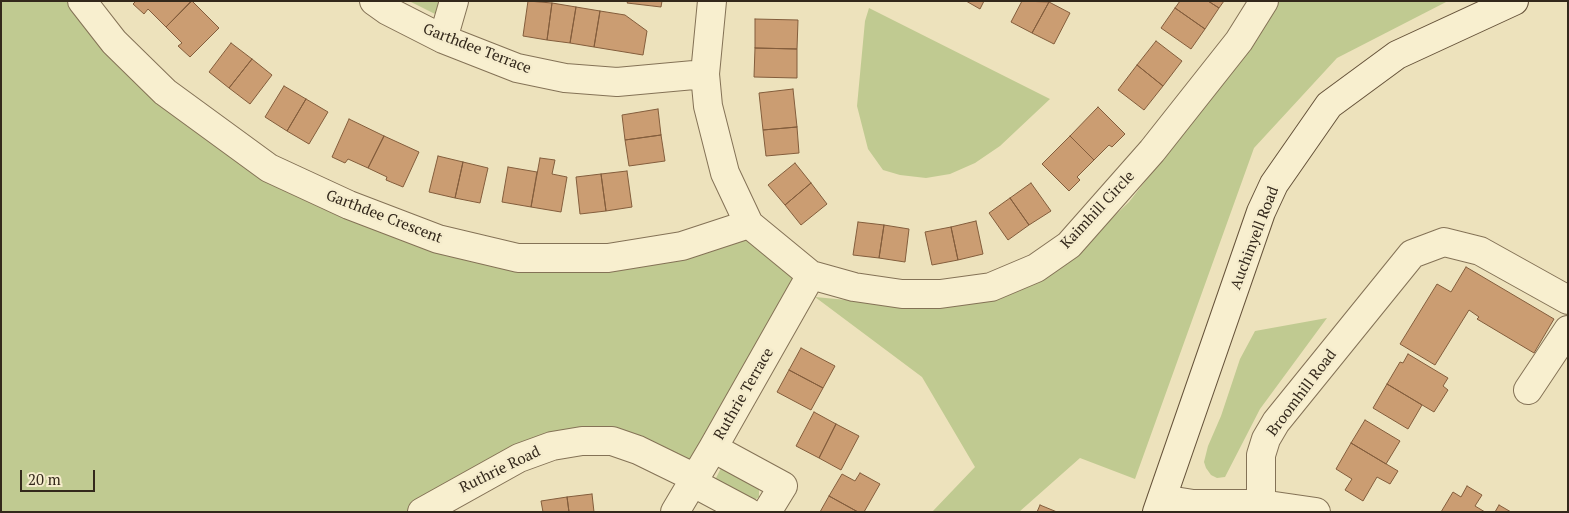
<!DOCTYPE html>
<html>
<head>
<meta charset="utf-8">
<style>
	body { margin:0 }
	#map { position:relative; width:1569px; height:513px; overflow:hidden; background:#ede2bc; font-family:"PT Serif",serif }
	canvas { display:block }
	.frame { position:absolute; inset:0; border:2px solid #33281b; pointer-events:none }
	.scale { position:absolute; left:20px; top:470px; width:75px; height:22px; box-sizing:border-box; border:2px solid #33281b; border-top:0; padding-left:6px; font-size:15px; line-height:18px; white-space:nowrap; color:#33281b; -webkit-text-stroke:4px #f5eccc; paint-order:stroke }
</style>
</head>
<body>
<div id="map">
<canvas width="1569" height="513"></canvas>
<div class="frame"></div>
<div class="scale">20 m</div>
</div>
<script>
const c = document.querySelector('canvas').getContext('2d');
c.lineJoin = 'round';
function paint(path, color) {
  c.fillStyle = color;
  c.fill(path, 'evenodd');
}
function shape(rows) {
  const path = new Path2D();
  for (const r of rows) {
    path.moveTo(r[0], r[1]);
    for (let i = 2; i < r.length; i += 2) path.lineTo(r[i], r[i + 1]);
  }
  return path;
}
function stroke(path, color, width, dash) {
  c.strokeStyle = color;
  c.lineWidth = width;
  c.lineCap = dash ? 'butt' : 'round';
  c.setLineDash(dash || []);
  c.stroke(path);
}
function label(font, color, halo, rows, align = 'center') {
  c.font = font + ' "PT Serif",serif';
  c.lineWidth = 5;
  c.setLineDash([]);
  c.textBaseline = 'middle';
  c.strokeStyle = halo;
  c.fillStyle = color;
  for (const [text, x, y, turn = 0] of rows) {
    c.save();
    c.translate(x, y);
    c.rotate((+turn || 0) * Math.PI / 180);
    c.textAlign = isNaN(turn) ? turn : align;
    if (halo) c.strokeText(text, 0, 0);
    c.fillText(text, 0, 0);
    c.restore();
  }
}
const green = shape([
	[1,1,82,1,269,168,518,258,749,224,811,275,693,481,582,441,422,512,1,512],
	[409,1,443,1,439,10,435,14],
	[1273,1,1448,1,1337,58,1254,148,1135,479,1080,458,1019,512,932,512,975,467,922,377,815,297,932,308,986,301,1081,248,1129,202,1182,134],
	[869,8,1050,99,1000,146,975,163,950,174,926,178,900,175,883,170,868,149,857,106,865,21],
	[1327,318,1260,409,1225,477,1217,478,1211,475,1206,468,1204,462,1208,446,1221,416,1240,359,1255,331],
	[723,464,759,485,759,497,753,501,713,484]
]);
const building = shape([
	[136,1,191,1,166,27,148,9,144,14,133,4,136,1],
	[192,1,219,28,190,57,178,46,182,43,166,27,192,1],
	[528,1,552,3,547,40,523,36,528,1],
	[628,1,662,1,661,7,627,3,628,1],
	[966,1,984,1,980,9,966,1],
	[1022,1,1049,2,1032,33,1011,22,1022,1],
	[1180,1,1208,1,1219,8,1205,29,1175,8,1180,1],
	[1208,1,1224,1,1219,8,1208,1],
	[1049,2,1070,13,1054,44,1032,33,1049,2],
	[552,3,576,7,570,43,547,40,552,3],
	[576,7,600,11,594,47,570,43,576,7],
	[1175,8,1205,29,1191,49,1161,28,1175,8],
	[600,11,625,15,647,31,643,55,594,47,600,11],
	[755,19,798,20,797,49,755,48,755,19],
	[1156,41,1182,61,1163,86,1137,65,1156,41],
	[231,43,252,59,229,88,209,72,231,43],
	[755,48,797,49,797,78,754,77,755,48],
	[252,59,272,75,250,104,229,88,252,59],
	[1137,65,1163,86,1144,110,1118,90,1137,65],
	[284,86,306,99,287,131,265,117,284,86],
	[793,89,797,127,763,130,759,93,793,89],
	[306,99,328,112,309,144,287,131,306,99],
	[1098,107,1125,134,1112,147,1109,145,1094,160,1070,136,1098,107],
	[658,109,661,135,625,140,622,115,658,109],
	[349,119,384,136,368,168,348,159,345,163,332,157,349,119],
	[797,127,799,153,766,156,763,130,797,127],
	[661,135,665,161,629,166,625,140,661,135],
	[384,136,419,152,403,187,386,180,387,177,368,168,384,136],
	[1070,136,1094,160,1077,177,1080,180,1069,191,1042,164,1070,136],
	[438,156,463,162,455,198,429,192,438,156],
	[540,158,555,160,552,174,567,177,561,212,531,207,540,158],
	[463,162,488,168,480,203,455,198,463,162],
	[795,163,811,183,785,205,768,185,795,163],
	[508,167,537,172,531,207,502,202,508,167],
	[627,171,632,207,606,211,601,174,627,171],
	[601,174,606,211,580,214,576,177,601,174],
	[811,183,827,204,801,225,785,205,811,183],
	[1031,183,1051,211,1029,225,1010,198,1031,183],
	[1010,198,1029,225,1008,240,989,213,1010,198],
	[976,221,983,254,958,260,951,227,976,221],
	[858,222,884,225,879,258,853,255,858,222],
	[884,225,909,229,905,262,879,258,884,225],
	[951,227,958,260,932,265,925,232,951,227],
	[1466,267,1554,319,1534,353,1477,319,1479,317,1469,310,1435,365,1400,344,1437,284,1451,292,1466,267],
	[801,348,835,366,823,388,789,370,801,348],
	[1408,354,1448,378,1443,386,1448,390,1434,412,1387,384,1400,362,1403,363,1408,354],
	[789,370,823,388,811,410,777,392,789,370],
	[1387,384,1422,405,1408,429,1373,408,1387,384],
	[814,412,836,424,819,458,796,446,814,412],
	[1365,420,1400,441,1386,464,1351,443,1365,420],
	[836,424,859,436,841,470,819,458,836,424],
	[1351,443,1398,471,1390,484,1377,477,1363,501,1345,490,1352,479,1336,469,1351,443],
	[860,473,880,484,864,512,858,512,829,496,842,474,855,481,860,473],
	[1467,486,1482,495,1475,506,1485,512,1441,512,1453,492,1461,497,1467,486],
	[592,494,594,512,569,512,567,497,592,494],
	[829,496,858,512,820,512,829,496],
	[567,497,569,512,543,512,541,501,567,497],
	[1040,505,1057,512,1037,512,1040,505],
	[1499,505,1511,512,1495,512,1499,505]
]);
const street = shape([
	[82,1,114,42,165,92,269,168,349,205,438,239,518,258,608,258,682,246,749,224],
	[374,1,388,11,443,39,517,68,565,78,617,82,705,74],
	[712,1,705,74,708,106,725,173,749,224,811,275,854,287,902,294,940,294,991,287,1036,268,1069,245,1152,151,1239,41,1264,1],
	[443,39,454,1],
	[1528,390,1568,330],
	[713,448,783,486,767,512],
	[1162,499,1193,504,1261,504,1261,455,1266,439,1276,422,1412,254,1444,242,1480,251,1568,300],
	[1261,504,1316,512],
	[422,512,519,458,552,446,582,441,612,441,638,450,683,472,701,487,748,512],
	[675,512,713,448,811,275]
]);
const secondary = shape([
	[1157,512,1261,212,1274,184,1329,105,1397,55,1514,1]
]);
const streetNames = [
	["Garthdee Terrace",477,49,21],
	["Kaimhill Circle",1098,210,-47],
	["Garthdee Crescent",384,217,21],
	["Auchinyell Road",1255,238,-69],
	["Broomhill Road",1302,393,-53],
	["Ruthrie Terrace",744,394,-60],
	["Ruthrie Road",500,470,-26]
];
paint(green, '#c0ca91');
paint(building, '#cb9d72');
stroke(building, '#835d3c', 1);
stroke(street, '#847256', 30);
stroke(secondary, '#66533a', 30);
stroke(street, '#f8efcf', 28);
stroke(secondary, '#f8efcf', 28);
label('15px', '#33281b', '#f5eccc', streetNames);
</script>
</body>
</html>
